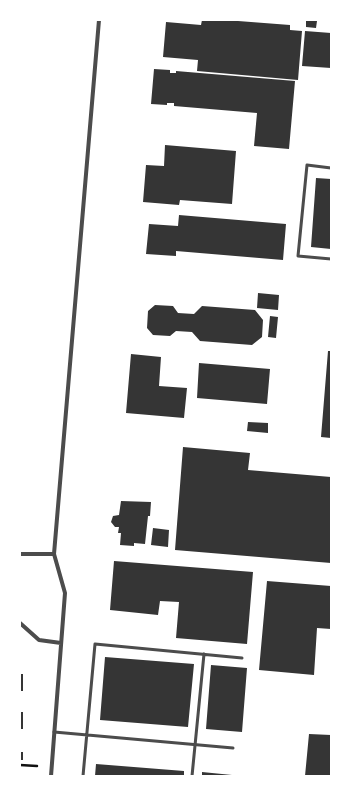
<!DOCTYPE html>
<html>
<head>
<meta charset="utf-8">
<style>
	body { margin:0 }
	#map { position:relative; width:351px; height:796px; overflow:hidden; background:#fff; font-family:"Nunito Sans",sans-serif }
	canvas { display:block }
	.frame { position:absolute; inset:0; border:21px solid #fff; pointer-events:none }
</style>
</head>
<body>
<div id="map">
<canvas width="351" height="796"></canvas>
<div class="frame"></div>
</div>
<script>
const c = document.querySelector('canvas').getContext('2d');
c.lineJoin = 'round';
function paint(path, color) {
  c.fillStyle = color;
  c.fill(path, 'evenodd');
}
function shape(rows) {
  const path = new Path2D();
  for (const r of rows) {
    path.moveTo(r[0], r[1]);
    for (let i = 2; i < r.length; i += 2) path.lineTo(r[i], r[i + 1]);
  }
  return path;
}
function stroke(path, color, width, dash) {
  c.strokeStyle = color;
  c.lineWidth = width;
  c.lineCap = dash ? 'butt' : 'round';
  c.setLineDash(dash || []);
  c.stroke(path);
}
const building = shape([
	[202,20,225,20,290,25,290,30,302,31,298,80,197,71,198,60,163,57,166,22,201,25],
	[306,20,317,21,316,28,306,27],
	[305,31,331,33,331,68,302,66],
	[154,69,170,70,170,73,176,73,176,71,295,81,289,149,254,146,257,113,174,106,174,103,167,103,167,105,151,104],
	[165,145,236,151,232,204,180,200,179,205,143,202,146,165,164,166],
	[316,178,331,179,331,249,311,247],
	[179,215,286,224,283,260,176,251,176,256,146,254,149,224,178,226],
	[258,293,279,295,278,310,257,308],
	[155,305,173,306,178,313,194,314,202,306,255,310,263,320,262,337,252,345,200,341,192,332,176,331,170,336,153,335,147,328,148,311],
	[270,316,278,317,276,338,268,337],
	[328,351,331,351,331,438,321,437],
	[131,354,161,357,159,386,187,388,184,418,126,413],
	[199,363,270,369,267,404,197,398],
	[248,422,268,423,268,433,247,431],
	[183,447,250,453,248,470,331,477,331,563,175,550],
	[121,501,151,502,150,516,148,516,145,544,134,543,134,546,120,545,121,533,118,533,119,527,115,527,111,522,113,516,119,515],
	[153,528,169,530,168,547,151,545],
	[114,561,253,572,247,644,176,638,179,602,160,601,158,615,110,610],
	[267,581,331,586,331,629,317,628,314,675,259,670],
	[105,657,194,664,188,727,100,720],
	[211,665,247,668,242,732,206,729],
	[20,674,23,674,23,691,20,691],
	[20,712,23,712,23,729,20,729],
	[309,734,331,735,331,776,305,776],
	[20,752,23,752,23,760,20,760],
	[96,764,184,771,184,776,95,776],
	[202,772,232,775,232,776,202,776]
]);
const path = shape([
	[20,765,37,766]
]);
const service = shape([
	[331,168,307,165,298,256,331,259],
	[54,732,233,748],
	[83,776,95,644,242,658],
	[192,776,204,654]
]);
const minor = shape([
	[20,554,54,554],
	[20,623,39,640,61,643],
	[51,776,65,593,54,554,99,20]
]);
paint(building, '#353535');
stroke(path, '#111', 2.5);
stroke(service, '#4c4c4c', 3);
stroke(minor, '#4c4c4c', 4);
</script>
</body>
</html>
